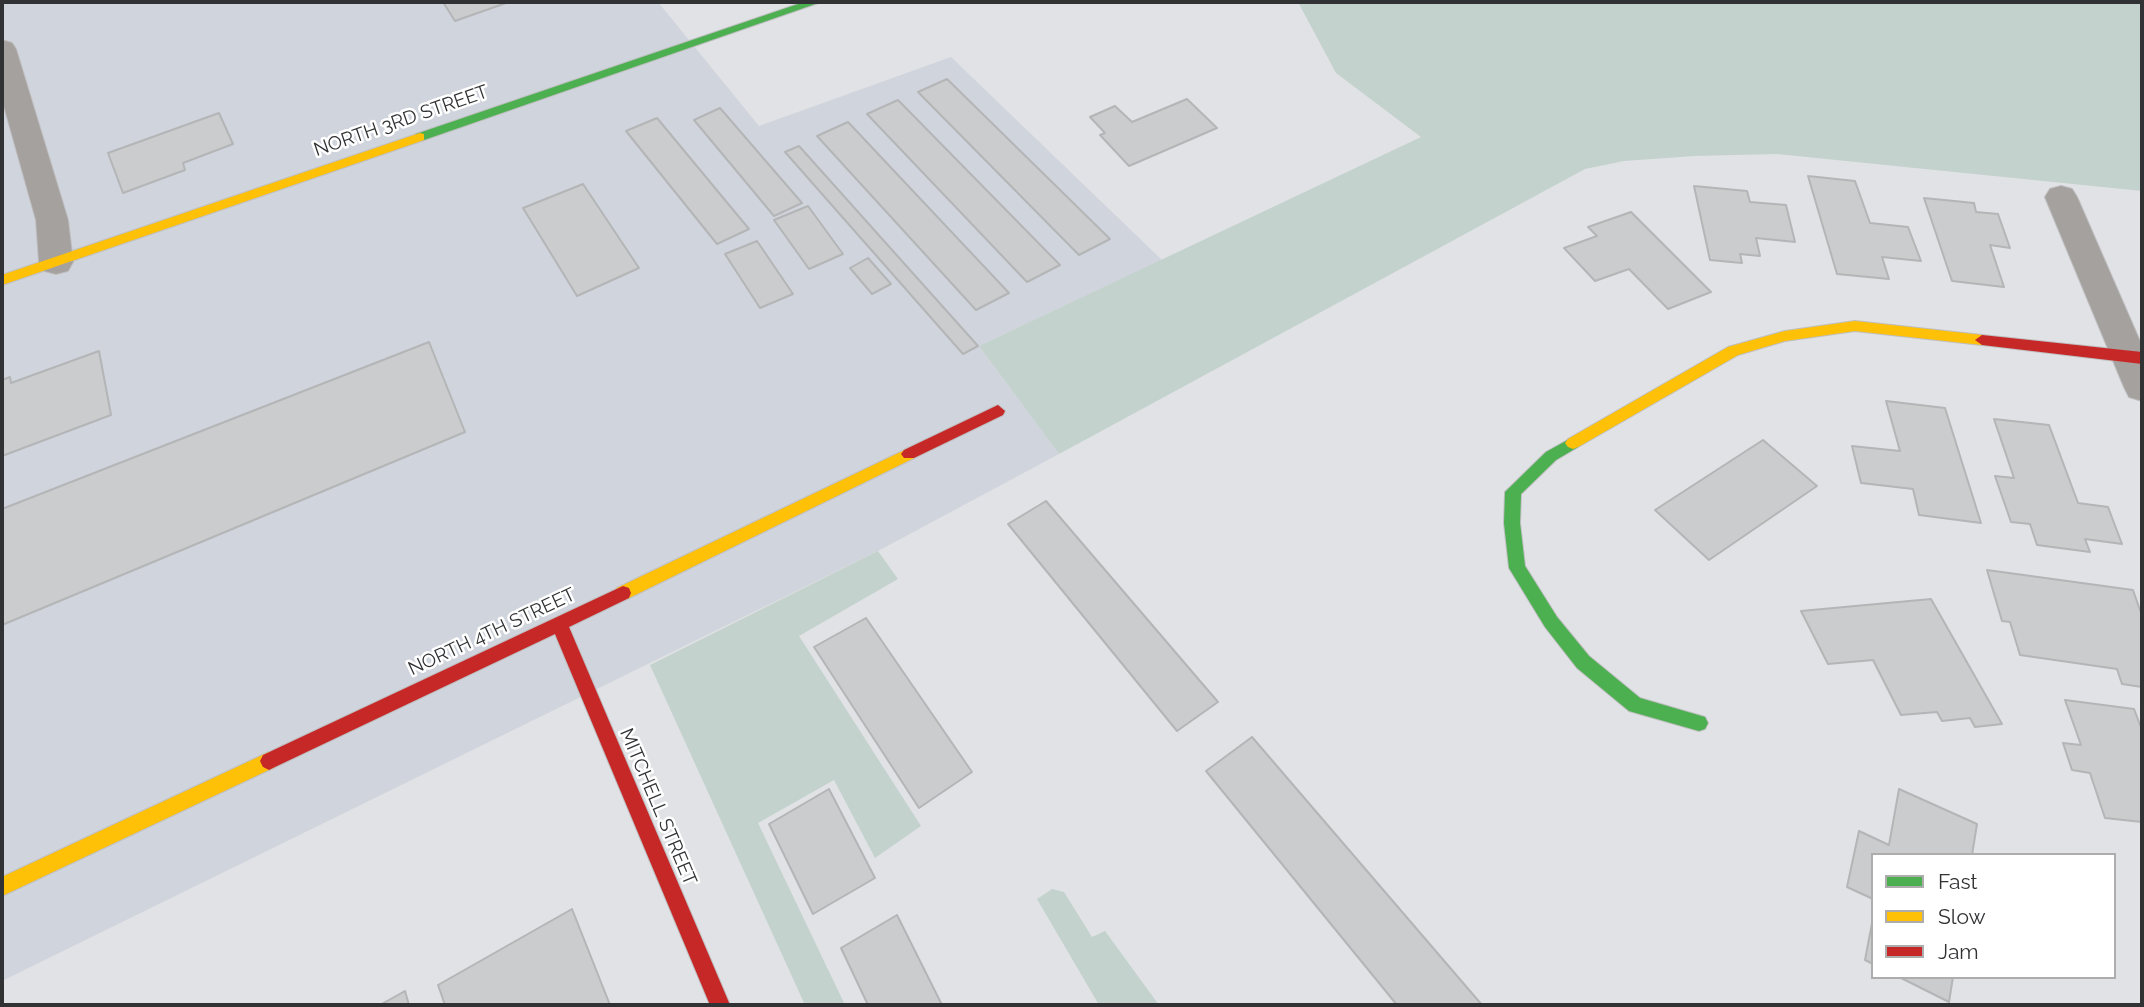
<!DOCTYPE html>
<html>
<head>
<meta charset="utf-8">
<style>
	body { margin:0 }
	#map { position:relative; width:2144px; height:1007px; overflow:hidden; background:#e1e2e5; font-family:Raleway,sans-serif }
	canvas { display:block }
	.frame { position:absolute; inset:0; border:4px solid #313234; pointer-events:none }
	.legend { position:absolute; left:1871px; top:853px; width:245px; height:126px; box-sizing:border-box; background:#fff; border:2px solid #adadae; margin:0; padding:9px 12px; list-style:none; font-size:21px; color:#313234 }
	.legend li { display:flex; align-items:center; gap:14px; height:35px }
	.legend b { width:35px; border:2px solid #adadae }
</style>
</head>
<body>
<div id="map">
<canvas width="2144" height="1007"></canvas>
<div class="frame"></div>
<ul class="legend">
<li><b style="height:9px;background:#4caf50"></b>Fast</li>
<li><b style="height:9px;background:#ffc107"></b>Slow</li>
<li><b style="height:9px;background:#c62828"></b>Jam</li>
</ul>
</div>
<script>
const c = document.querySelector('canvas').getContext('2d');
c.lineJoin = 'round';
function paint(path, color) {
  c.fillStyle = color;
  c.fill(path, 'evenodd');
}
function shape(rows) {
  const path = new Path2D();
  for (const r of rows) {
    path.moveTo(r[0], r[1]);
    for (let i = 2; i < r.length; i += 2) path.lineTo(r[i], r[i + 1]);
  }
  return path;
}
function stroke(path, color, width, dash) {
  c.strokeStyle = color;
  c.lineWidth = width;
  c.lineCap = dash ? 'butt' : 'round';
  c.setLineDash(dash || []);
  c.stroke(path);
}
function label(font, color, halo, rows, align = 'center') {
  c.font = font + ' Raleway,sans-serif';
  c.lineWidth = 5;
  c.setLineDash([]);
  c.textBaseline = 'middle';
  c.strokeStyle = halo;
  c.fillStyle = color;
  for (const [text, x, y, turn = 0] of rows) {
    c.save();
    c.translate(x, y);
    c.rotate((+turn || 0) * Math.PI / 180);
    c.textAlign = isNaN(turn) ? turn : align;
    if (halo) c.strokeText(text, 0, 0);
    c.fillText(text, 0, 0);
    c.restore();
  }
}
const built = shape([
	[2,2,658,2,759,126,951,57,1162,260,979,346,1059,454,878,551,2,981]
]);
const green = shape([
	[1298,2,2142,2,2142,191,1777,154,1694,156,1624,161,1585,169,1059,454,979,346,1421,137,1336,73],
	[878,551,898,579,799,636,921,826,875,858,834,780,758,823,845,1005,805,1005,650,665],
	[1052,889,1064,892,1092,937,1105,931,1159,1005,1099,1005,1037,899]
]);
const building = shape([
	[443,2,509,2,455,21,443,2],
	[947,79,1110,239,1079,255,918,92,947,79],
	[1187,99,1217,128,1129,166,1100,135,1105,133,1090,117,1115,106,1132,122,1187,99],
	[898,100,1060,265,1027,282,867,114,898,100],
	[720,108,802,203,774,216,694,120,720,108],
	[219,113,233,144,183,163,185,170,123,193,108,153,219,113],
	[657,118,749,229,717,244,626,131,657,118],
	[848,122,1009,293,976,310,817,136,848,122],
	[799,146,978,346,963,354,785,152,799,146],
	[1808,176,1855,181,1870,223,1908,227,1921,261,1882,257,1889,279,1837,274,1808,176],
	[583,184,639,268,577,296,523,208,583,184],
	[1694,186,1747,191,1750,202,1786,205,1795,242,1756,238,1760,256,1740,254,1742,263,1710,260,1694,186],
	[1924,198,1974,203,1976,212,1998,214,2010,248,1990,245,2004,287,1952,281,1924,198],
	[808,206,843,254,809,269,774,220,808,206],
	[1631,212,1711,292,1668,309,1629,269,1595,281,1564,248,1597,236,1588,227,1631,212],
	[757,241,793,294,760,308,725,254,757,241],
	[868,258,891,284,872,294,850,268,868,258],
	[429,342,465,432,2,625,2,509,429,342],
	[99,351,111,415,2,456,2,380,10,377,11,383,99,351],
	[1886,401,1945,408,1981,523,1919,515,1913,489,1861,483,1852,446,1900,451,1886,401],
	[1994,419,2049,425,2078,503,2108,507,2122,544,2085,539,2090,552,2037,545,2030,524,2011,522,1995,476,2014,478,1994,419],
	[1763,440,1817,486,1709,560,1655,510,1763,440],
	[1046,501,1218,702,1177,731,1008,524,1046,501],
	[1987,570,2133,590,2142,616,2142,687,2122,684,2117,669,2020,655,2010,622,2002,621,1987,570],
	[1931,599,2002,724,1975,727,1970,718,1942,721,1937,712,1901,715,1873,660,1828,664,1801,611,1931,599],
	[866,618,972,772,919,808,814,647,866,618],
	[2065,700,2134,709,2142,730,2142,822,2105,818,2090,773,2072,770,2063,743,2081,745,2065,700],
	[1252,737,1482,1005,1397,1005,1206,771,1252,737],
	[829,789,875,878,813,914,769,824,829,789],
	[1899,789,1977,824,1972,855,1873,855,1873,899,1847,887,1859,831,1889,845,1899,789],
	[572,909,610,1005,445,1005,438,985,572,909],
	[897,915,942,1005,868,1005,841,948,897,915],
	[1873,918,1873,964,1865,960,1873,918],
	[1899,977,1953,977,1949,1002,1899,977],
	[405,991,409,1005,380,1005,405,991]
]);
const street = shape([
	[2,40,12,43,16,49,68,220,73,262,68,271,56,274,44,271,39,262,36,220,2,99,2,40],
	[2061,186,2072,189,2077,197,2142,346,2142,401,2129,397,2124,387,2045,197,2050,189,2061,186]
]);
const fast = shape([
	[804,2,821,2,424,140,420,141,414,137,416,134,804,2],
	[1573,437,1578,439,1581,443,1578,447,1556,460,1521,494,1520,523,1525,566,1557,617,1589,656,1640,698,1705,717,1708,723,1705,729,1699,731,1629,711,1577,668,1545,627,1509,568,1504,523,1505,492,1546,452,1573,437]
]);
const slow = shape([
	[420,133,424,134,424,140,2,285,2,275,420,133],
	[1855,321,1982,335,1989,340,1982,345,1855,331,1785,341,1738,355,1578,447,1573,449,1568,447,1565,443,1568,439,1728,347,1785,331,1855,321],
	[909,448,914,450,917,454,914,458,629,598,623,600,617,598,615,593,617,588,909,448],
	[269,752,275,755,278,761,275,767,2,896,2,877,269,752]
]);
const jam = shape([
	[1982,335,2142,352,2142,364,1982,345,1975,340,1982,335],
	[998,405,1005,411,1003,415,914,458,904,458,901,454,904,450,998,405],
	[623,586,629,588,631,593,629,598,569,627,730,1005,710,1005,555,634,275,767,269,770,263,767,260,761,263,755,623,586]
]);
const streetNames = [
	["NORTH 3RD STREET",401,121,-19],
	["NORTH 4TH STREET",492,632,-25],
	["MITCHELL STREET",658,807,67]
];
paint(built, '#d0d4dc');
paint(green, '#c3d2cc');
paint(building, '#cacccd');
stroke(building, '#b4b5b7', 2);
stroke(street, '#bfbfc1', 2);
stroke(fast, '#bfbfc1', 2);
stroke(slow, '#bfbfc1', 2);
stroke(jam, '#bfbfc1', 2);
paint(street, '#a5a19e');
paint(fast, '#4caf50');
paint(slow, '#ffc107');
paint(jam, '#c62828');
label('19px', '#313234', '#fff', streetNames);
</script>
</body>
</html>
